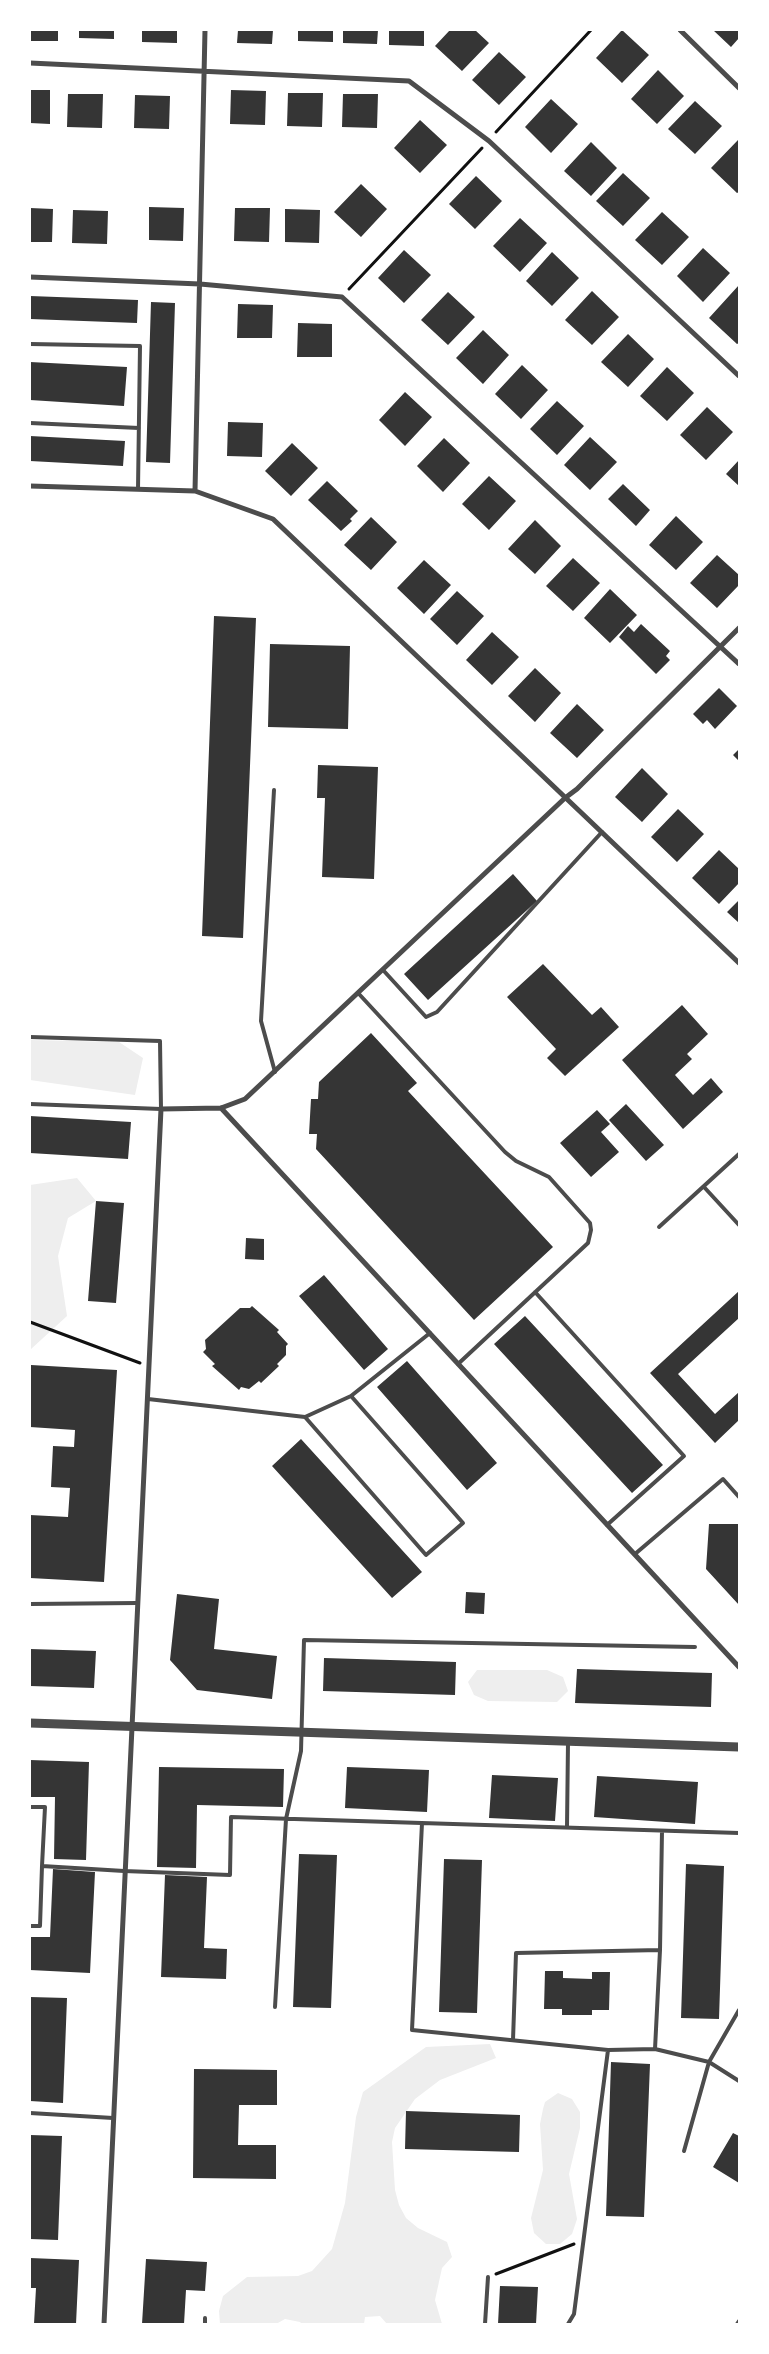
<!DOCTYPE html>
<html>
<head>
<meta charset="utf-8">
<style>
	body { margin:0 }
	#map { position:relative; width:769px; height:2354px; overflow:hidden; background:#fff; font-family:Arial,sans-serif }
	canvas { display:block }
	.frame { position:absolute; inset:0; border:31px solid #fff; pointer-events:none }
</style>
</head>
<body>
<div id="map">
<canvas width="769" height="2354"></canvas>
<div class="frame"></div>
</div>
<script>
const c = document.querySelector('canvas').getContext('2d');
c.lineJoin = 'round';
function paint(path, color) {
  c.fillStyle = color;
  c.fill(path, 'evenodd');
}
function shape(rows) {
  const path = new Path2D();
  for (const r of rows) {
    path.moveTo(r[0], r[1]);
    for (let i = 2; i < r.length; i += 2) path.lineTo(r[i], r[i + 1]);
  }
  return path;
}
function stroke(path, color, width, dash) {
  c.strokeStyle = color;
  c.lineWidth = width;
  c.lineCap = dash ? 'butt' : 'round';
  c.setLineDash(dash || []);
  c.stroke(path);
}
const green = shape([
	[30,1040,119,1042,143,1058,135,1095,30,1080],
	[77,1178,96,1201,68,1218,58,1256,67,1316,30,1350,30,1185],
	[477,1670,547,1670,563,1677,568,1691,557,1702,488,1701,474,1695,468,1682],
	[490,2044,496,2058,440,2080,415,2099,395,2128,392,2142,395,2190,399,2205,406,2218,418,2228,447,2242,452,2257,442,2268,435,2300,442,2324,387,2324,380,2316,365,2317,364,2324,302,2324,300,2322,285,2319,276,2324,220,2324,219,2311,223,2296,247,2277,298,2276,312,2271,332,2249,345,2203,356,2117,363,2092,426,2047],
	[558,2093,572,2099,580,2112,580,2128,569,2174,577,2219,572,2234,560,2244,546,2244,534,2233,531,2218,543,2170,540,2124,543,2109,545,2102]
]);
const building = shape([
	[30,30,58,30,58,41,30,41],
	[79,30,114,30,114,39,79,38],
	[142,30,177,30,177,43,142,42],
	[238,30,273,30,272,44,237,43],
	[298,30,333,30,333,42,298,41],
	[343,30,378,30,377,44,343,43],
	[389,30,424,30,424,46,389,45],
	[450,30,475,30,489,43,462,71,435,46],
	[622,30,649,55,622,83,596,58],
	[713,30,739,30,739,38,731,47],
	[499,52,526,77,499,105,472,80],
	[658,70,684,96,657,124,631,99],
	[30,90,50,90,50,124,30,123],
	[231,90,266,91,265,125,230,124],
	[288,93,323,93,322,127,287,126],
	[68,94,103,94,102,128,67,127],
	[343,94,378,94,377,128,342,127],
	[135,95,170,96,169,129,134,128],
	[551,99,578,124,551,153,525,127],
	[695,101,722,126,695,154,668,129],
	[420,120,447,145,420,173,394,148],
	[738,140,739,192,737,193,711,168],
	[591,142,617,168,591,196,564,171],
	[623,173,650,198,623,226,596,201],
	[476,176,502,201,475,229,449,204],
	[361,184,387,209,361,237,334,212],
	[149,207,184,208,183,241,149,240],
	[30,208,53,209,52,242,30,242],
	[235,208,270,208,269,242,234,241],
	[285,209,320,210,319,243,285,242],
	[73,210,108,211,107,244,72,243],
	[662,212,689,237,662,265,635,240],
	[520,218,547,243,520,272,493,246],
	[703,248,730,273,703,302,677,276],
	[404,250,431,275,404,303,378,278],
	[552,252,579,278,552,306,526,281],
	[739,285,739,343,737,344,709,318],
	[592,291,619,317,592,345,565,320],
	[448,292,475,317,448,345,421,320],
	[30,296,138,300,137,323,30,319],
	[151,302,175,303,170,463,146,462],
	[238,304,273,305,272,338,237,338],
	[298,323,332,324,332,357,297,357],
	[483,330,509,355,483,384,456,358],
	[628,334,654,359,628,387,601,362],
	[30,362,127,367,124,406,30,400],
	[522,365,548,390,521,419,495,394],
	[667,367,694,393,667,421,640,396],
	[405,392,432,417,405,446,379,420],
	[557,401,584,426,557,455,530,429],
	[707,407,733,432,706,460,680,435],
	[228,422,263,423,262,457,227,456],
	[30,436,125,441,123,466,30,461],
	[590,437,617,462,590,490,564,465],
	[444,438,470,463,443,492,417,466],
	[292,443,318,468,291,496,265,471],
	[739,460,739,486,726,474],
	[489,476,516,501,489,530,462,504],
	[327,481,358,511,350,519,352,521,341,531,308,500],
	[623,484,650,510,636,526,608,499],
	[676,516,703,542,676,570,649,545],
	[371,517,397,542,371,570,344,545],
	[535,520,561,546,535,574,508,549],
	[717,555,739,575,739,585,717,608,690,583],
	[573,558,600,583,573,611,546,586],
	[424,560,451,585,424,614,397,588],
	[610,589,637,615,610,643,584,618],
	[457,591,484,616,457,645,430,619],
	[214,616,256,618,243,938,202,936],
	[641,624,670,651,666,656,670,660,656,674,619,637,628,626,634,632],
	[492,632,519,657,492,685,466,660],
	[270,644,350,646,348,729,268,727],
	[535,668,561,693,535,722,508,696],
	[719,688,737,706,715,729,707,720,703,724,693,714],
	[577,704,604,730,577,758,550,733],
	[739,749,739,761,733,755],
	[318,765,378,767,374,879,322,877,325,798,317,798],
	[642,768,668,794,642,822,615,797],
	[678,809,704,834,677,862,651,837],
	[719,850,739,869,739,883,719,904,692,878],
	[513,874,537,901,428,1000,404,974],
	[739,900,739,923,727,912],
	[543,964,592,1015,601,1007,619,1027,565,1076,547,1058,556,1049,507,997],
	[682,1005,708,1034,687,1054,692,1059,675,1075,693,1095,711,1078,723,1092,683,1129,622,1060],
	[371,1033,417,1083,408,1091,553,1247,474,1320,316,1149,317,1134,309,1134,311,1099,318,1099,319,1082],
	[626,1104,664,1145,646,1161,609,1120],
	[597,1110,610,1124,601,1132,619,1152,591,1177,560,1143],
	[30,1116,131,1122,128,1159,30,1153],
	[96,1201,124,1203,116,1303,88,1301],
	[246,1238,264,1239,264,1260,245,1259],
	[324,1275,388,1349,364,1370,299,1296],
	[739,1291,739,1318,678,1374,715,1414,739,1392,739,1420,715,1443,650,1373],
	[252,1306,279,1330,277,1332,288,1344,286,1346,286,1355,277,1364,279,1366,261,1383,259,1381,249,1389,241,1387,239,1390,212,1366,215,1364,203,1352,206,1349,205,1340,240,1308,250,1308],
	[525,1316,663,1465,632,1493,494,1344],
	[407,1361,497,1463,467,1490,377,1387],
	[31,1365,117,1370,104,1582,30,1578,30,1515,68,1517,70,1488,51,1487,53,1446,74,1447,75,1430,30,1427],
	[301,1439,422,1572,392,1598,272,1466],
	[709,1524,739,1524,739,1605,706,1569],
	[466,1592,485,1593,484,1614,465,1613],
	[177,1594,219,1599,214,1649,277,1656,272,1699,197,1690,170,1660],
	[30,1649,96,1651,94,1688,30,1686],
	[324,1658,456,1662,455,1695,323,1691],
	[577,1669,712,1673,711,1707,575,1703],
	[30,1760,89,1762,86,1860,54,1859,55,1797,30,1797],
	[159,1767,284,1769,283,1807,197,1805,196,1868,157,1867],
	[347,1767,429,1770,427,1812,345,1808],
	[492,1775,558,1778,555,1821,489,1818],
	[597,1776,698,1782,695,1824,594,1817],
	[299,1854,337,1855,331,2008,293,2007],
	[444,1859,482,1860,477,2013,439,2012],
	[686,1864,724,1866,719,2019,681,2018],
	[53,1869,95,1872,90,1973,30,1970,30,1937,50,1937],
	[165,1875,207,1877,204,1948,227,1949,226,1979,161,1977],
	[545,1971,563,1971,563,1978,592,1979,592,1972,610,1972,609,2010,592,2010,592,2015,562,2015,562,2009,544,2009],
	[30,1997,67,1998,63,2103,30,2101],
	[611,2062,650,2064,644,2217,606,2216],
	[194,2069,277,2070,277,2105,239,2105,238,2145,276,2145,276,2179,193,2178],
	[406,2111,520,2115,519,2152,405,2149],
	[733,2133,739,2136,739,2183,713,2167],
	[30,2135,62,2136,58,2240,30,2239],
	[30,2258,79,2260,76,2324,34,2324,36,2288,30,2288],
	[146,2259,207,2262,205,2291,186,2290,184,2324,142,2324],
	[500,2286,538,2287,536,2324,498,2324]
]);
const path = shape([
	[496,132,591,30],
	[349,289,482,148],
	[30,1322,140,1363],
	[496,2274,574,2244]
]);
const service = shape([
	[30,344,140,346,138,489],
	[30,423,139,428],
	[274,790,261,1021,275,1072],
	[383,970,426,1017,437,1012,602,832],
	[359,994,505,1152,516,1161,549,1177,590,1223,591,1230,588,1243,458,1364],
	[30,1037,160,1041,161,1109,30,1104],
	[704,1187,739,1225],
	[659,1227,739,1154],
	[535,1292,684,1456,607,1525],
	[148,1399,305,1417,351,1396,430,1333],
	[305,1417,426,1555,463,1523,351,1396],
	[635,1554,723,1479,739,1497],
	[30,1604,137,1603],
	[30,1807,45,1807,42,1866,124,1871,230,1875,231,1817,739,1833],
	[422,1823,412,2030,608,2050,655,2049,709,2062,739,2081],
	[567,1827,568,1742],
	[30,1926,40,1926,42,1866],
	[275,2007,286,1819,301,1751,304,1640,695,1647],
	[513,2040,516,1953,660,1950],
	[655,2049,660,1950,662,1831],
	[30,2113,113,2118],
	[684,2151,709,2062,739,2010],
	[205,2324,205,2318],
	[485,2324,488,2277],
	[568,2324,574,2314,608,2050],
	[737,2324,739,2321]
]);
const minor = shape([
	[680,30,739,88],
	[30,63,409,81,489,141,739,376],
	[30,277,200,284,342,297,739,664],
	[30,486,195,491,273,519,739,963],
	[195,491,205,30],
	[221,1108,739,1667],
	[104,2324,161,1109,221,1108,245,1099,565,798,577,789,739,628]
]);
const tertiary = shape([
	[30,1723,739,1747]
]);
paint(green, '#eee');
paint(building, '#353535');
stroke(path, '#111', 3);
stroke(service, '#4c4c4c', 4);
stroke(minor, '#4c4c4c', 5);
stroke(tertiary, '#4c4c4c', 9);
</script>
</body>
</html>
